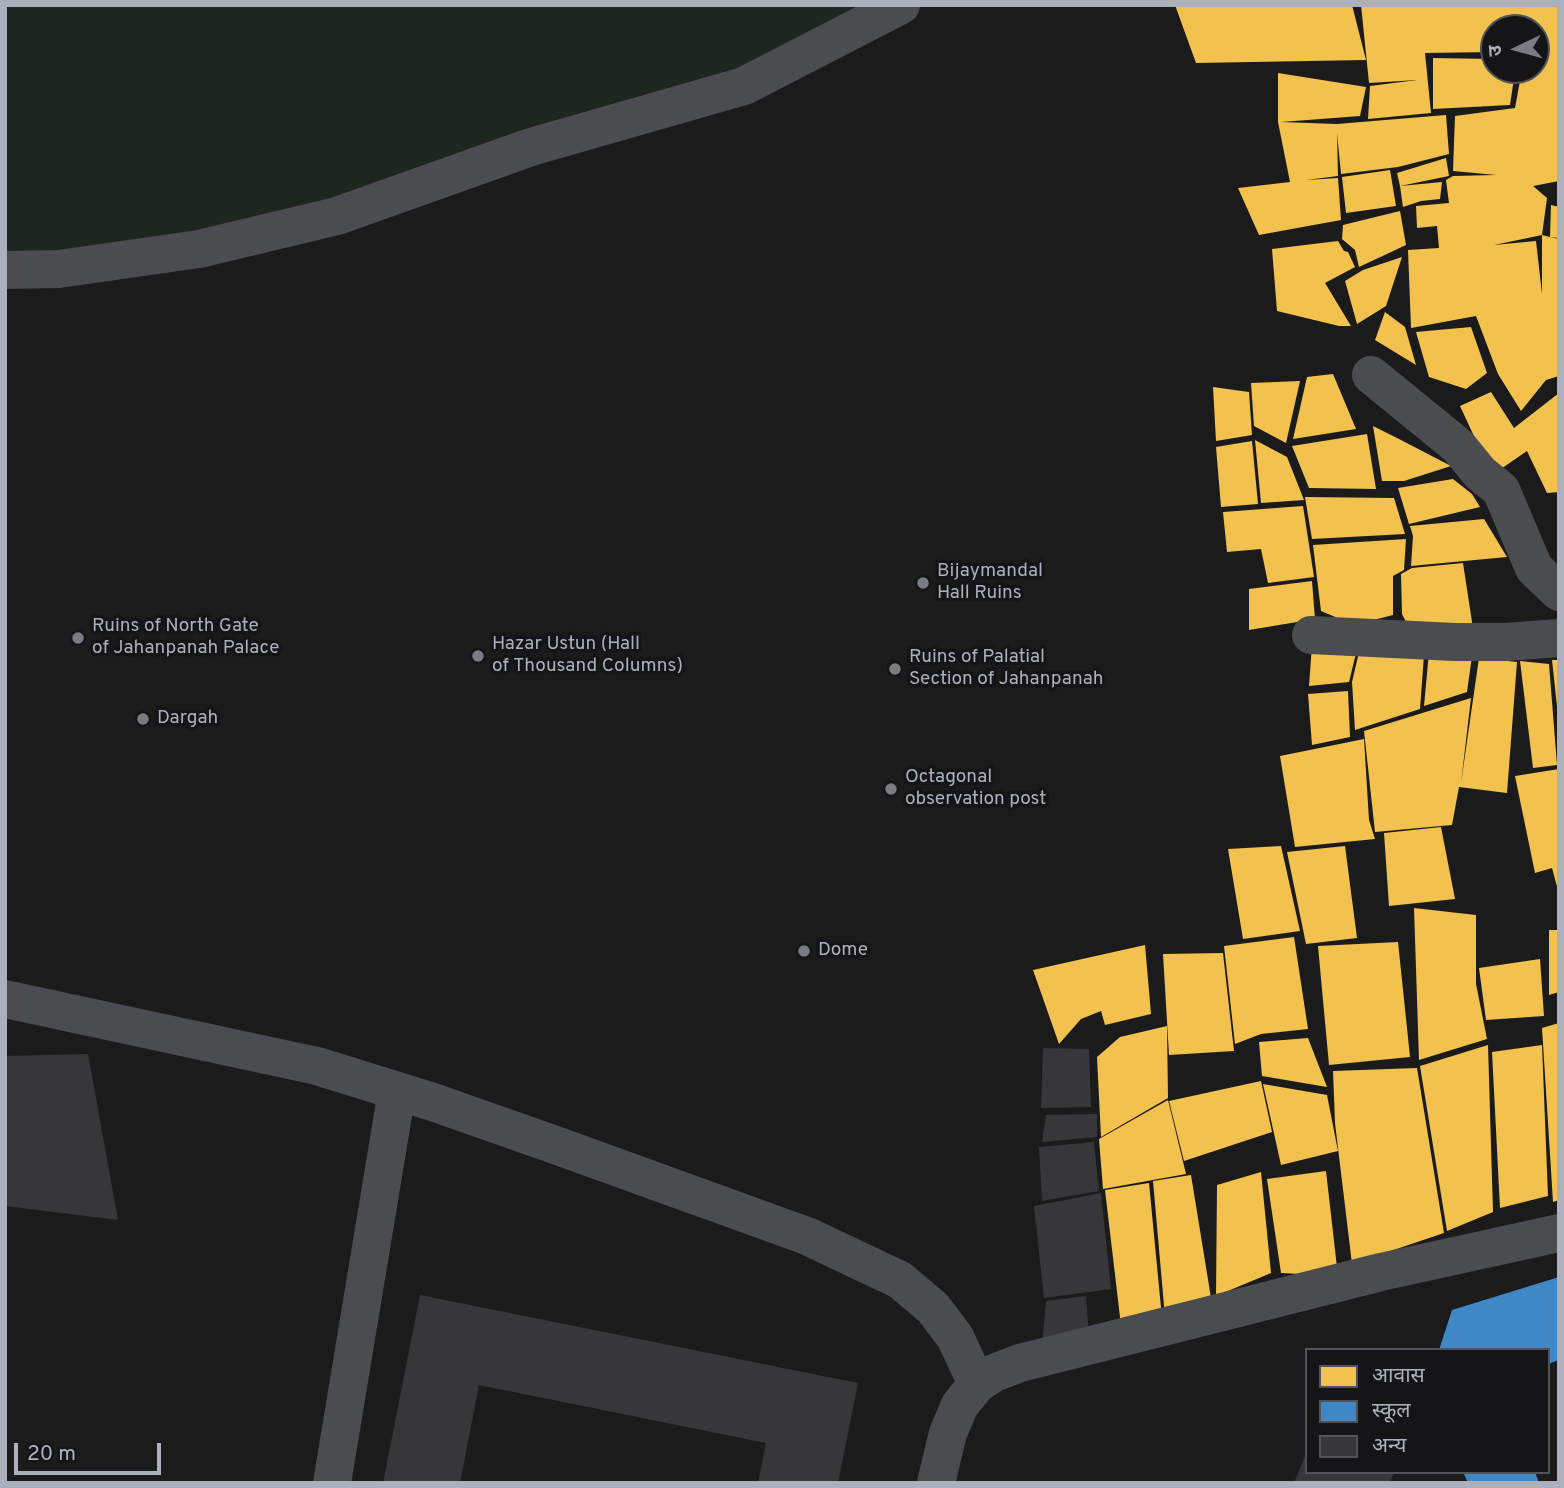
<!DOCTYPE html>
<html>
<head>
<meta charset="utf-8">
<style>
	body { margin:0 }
	#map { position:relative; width:1564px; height:1488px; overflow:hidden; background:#1b1b1c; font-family:Overpass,"Noto Sans Devanagari",sans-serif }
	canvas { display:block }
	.frame { position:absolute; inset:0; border:7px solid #acb0bd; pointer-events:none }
	.legend { position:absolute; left:1305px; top:1348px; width:245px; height:126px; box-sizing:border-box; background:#151518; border:2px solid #51535a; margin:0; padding:9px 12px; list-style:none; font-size:21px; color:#acb0bd }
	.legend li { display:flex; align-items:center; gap:14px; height:35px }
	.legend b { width:35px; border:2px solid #51535a }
	.north { position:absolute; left:1480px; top:14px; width:70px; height:70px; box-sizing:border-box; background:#151518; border:2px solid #51535a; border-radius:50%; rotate:265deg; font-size:19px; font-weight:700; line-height:28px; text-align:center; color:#acb0bd }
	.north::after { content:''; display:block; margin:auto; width:24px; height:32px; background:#797c85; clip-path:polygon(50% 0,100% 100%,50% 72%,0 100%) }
	.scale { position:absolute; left:14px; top:1443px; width:147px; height:32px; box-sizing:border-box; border:4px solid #acb0bd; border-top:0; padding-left:9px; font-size:21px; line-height:24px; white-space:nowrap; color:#acb0bd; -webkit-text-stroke:5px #151518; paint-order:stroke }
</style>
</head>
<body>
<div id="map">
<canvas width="1564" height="1488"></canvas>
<div class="frame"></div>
<ul class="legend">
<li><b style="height:19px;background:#f2c14e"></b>आवास</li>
<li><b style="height:19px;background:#3f88c5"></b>स्कूल</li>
<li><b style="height:19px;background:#37373a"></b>अन्य</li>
</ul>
<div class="north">उ</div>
<div class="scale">20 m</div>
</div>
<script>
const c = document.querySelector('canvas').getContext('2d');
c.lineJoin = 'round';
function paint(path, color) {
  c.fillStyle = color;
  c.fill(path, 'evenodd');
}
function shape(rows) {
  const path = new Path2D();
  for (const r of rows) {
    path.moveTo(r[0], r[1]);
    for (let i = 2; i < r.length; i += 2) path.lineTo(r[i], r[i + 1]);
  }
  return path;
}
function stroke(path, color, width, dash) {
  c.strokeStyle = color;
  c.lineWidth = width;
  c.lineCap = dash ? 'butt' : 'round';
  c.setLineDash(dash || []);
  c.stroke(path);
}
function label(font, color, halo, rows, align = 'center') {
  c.font = font + ' Overpass,sans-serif';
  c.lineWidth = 7;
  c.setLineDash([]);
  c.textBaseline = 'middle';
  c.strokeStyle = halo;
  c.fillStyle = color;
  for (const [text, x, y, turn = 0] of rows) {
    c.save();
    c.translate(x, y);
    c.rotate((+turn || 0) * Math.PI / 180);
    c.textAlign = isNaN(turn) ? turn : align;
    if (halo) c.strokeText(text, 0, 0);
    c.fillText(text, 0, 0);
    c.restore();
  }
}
const green = shape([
	[5,5,901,5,744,86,337,216,5,268]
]);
const homes = shape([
	[1175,5,1352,5,1366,60,1196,63],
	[1361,5,1559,5,1559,181,1533,186,1547,198,1542,235,1494,245,1536,241,1542,294,1542,235,1550,237,1551,205,1559,207,1559,238,1550,237,1559,239,1559,376,1546,380,1521,411,1498,374,1476,316,1411,328,1408,250,1439,248,1437,226,1417,228,1416,206,1449,203,1446,180,1453,176,1496,175,1453,171,1455,116,1515,108,1522,70,1536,70,1536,28,1494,28,1494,52,1425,53,1431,113,1368,119,1370,86,1417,80,1369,83],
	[1433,58,1494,59,1494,70,1515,71,1510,105,1433,109],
	[1278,73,1366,87,1360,116,1281,122,1337,124,1446,115,1449,154,1398,167,1341,174,1337,133,1338,176,1306,180,1338,178,1341,220,1259,235,1238,188,1290,182,1278,122],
	[1446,158,1449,176,1400,186,1397,173],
	[1390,170,1396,206,1346,213,1342,177],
	[1442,182,1440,199,1421,201,1403,207,1400,186],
	[1400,211,1406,245,1359,267,1355,250,1342,239,1343,225],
	[1338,241,1344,251,1348,252,1355,267,1325,283,1351,326,1339,326,1277,311,1272,249],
	[1402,257,1386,306,1357,324,1345,281,1363,270],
	[1385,312,1405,327,1416,365,1375,340],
	[1471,327,1487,373,1466,389,1429,377,1416,332],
	[1333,374,1356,429,1293,439,1307,377],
	[1300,381,1286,443,1254,426,1251,383],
	[1213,387,1249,392,1252,435,1216,441],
	[1491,392,1514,428,1559,393,1559,492,1547,493,1527,451,1492,475,1460,406],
	[1373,426,1399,439,1451,466,1404,481,1382,481],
	[1367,434,1376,489,1309,488,1292,446],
	[1255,440,1287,457,1304,500,1261,503],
	[1252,441,1258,504,1221,507,1216,447],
	[1453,479,1472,494,1480,507,1409,524,1398,488],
	[1305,497,1394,498,1405,534,1312,539],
	[1303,506,1314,577,1268,583,1261,549,1227,552,1223,512],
	[1484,519,1507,557,1411,566,1413,536,1410,526],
	[1406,539,1404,570,1393,576,1393,615,1354,625,1321,611,1313,545],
	[1463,563,1474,635,1410,630,1402,614,1401,574,1412,568],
	[1312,581,1315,619,1249,630,1249,589],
	[1312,645,1357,649,1349,682,1309,686],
	[1360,648,1424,655,1420,709,1355,730,1352,682],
	[1429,652,1472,656,1467,692,1424,706],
	[1479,658,1517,662,1507,793,1459,787,1452,825,1375,832,1364,731,1471,698,1461,783],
	[1552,660,1559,660,1559,705,1557,706],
	[1520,661,1549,664,1557,765,1533,768],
	[1348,691,1350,737,1312,745,1308,694],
	[1364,739,1369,820,1375,839,1295,847,1280,756],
	[1559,769,1559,890,1558,890,1552,868,1535,873,1515,776],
	[1441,827,1455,899,1389,906,1384,833],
	[1281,846,1300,931,1243,939,1228,849],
	[1345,846,1357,938,1306,944,1287,852],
	[1414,908,1476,915,1476,984,1487,1039,1419,1060],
	[1549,930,1559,930,1559,992,1549,995],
	[1294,937,1308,1029,1261,1034,1235,1044,1224,946],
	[1398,942,1410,1057,1329,1065,1318,946],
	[1145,945,1151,1014,1105,1025,1101,1011,1081,1019,1059,1044,1033,970],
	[1223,953,1234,1051,1169,1055,1163,954],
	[1540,959,1544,1016,1486,1020,1479,968],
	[1559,1023,1559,1200,1553,1202,1542,1028],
	[1167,1026,1168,1098,1101,1137,1097,1057,1120,1037],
	[1308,1038,1327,1087,1262,1076,1259,1042],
	[1488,1045,1493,1212,1447,1231,1420,1066],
	[1542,1045,1548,1196,1500,1208,1492,1052],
	[1417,1068,1444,1233,1352,1264,1335,1123,1333,1071],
	[1261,1081,1272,1132,1184,1161,1169,1101],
	[1263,1084,1327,1095,1338,1151,1281,1165],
	[1168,1100,1186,1174,1103,1189,1099,1139],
	[1326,1171,1338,1276,1281,1273,1267,1179],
	[1261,1172,1271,1273,1216,1296,1217,1185],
	[1191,1175,1211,1298,1165,1317,1153,1181],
	[1149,1183,1162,1318,1122,1334,1105,1190]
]);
const schools = shape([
	[1559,1277,1559,1360,1548,1364,1548,1350,1439,1350,1452,1310],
	[1463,1472,1535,1472,1539,1483,1468,1483]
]);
const building = shape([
	[1043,1048,1089,1049,1091,1107,1041,1108],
	[88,1054,118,1220,5,1206,5,1056],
	[1097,1114,1097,1137,1042,1142,1046,1115],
	[1094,1142,1099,1191,1042,1201,1039,1147],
	[1101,1193,1111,1289,1044,1298,1034,1206],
	[420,1295,858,1383,838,1483,758,1483,766,1443,479,1385,460,1483,383,1483],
	[1086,1296,1089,1337,1042,1346,1046,1301],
	[1307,1451,1307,1472,1394,1472,1390,1483,1294,1483]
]);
const minor = shape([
	[5,270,59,269,199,249,337,216,531,147,744,86,901,5],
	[1371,375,1458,446,1480,473,1501,490,1534,568,1559,592],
	[1311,635,1454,642,1506,642,1559,638],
	[5,999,317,1066,433,1102,558,1146,807,1236,900,1280,933,1308,955,1337,977,1384],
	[332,1483,397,1091],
	[936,1483,948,1433,960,1405,977,1384,994,1373,1020,1363,1381,1272,1559,1233]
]);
const markers = [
	[923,583,7,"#797c85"],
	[78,638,7,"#797c85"],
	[478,656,7,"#797c85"],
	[895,669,7,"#797c85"],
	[143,719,7,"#797c85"],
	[891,789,7,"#797c85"],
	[804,951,7,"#797c85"]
];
const poiNames = [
	["Bijaymandal",937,572],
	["Hall Ruins",937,594],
	["Ruins of North Gate",92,627],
	["of Jahanpanah Palace",92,649],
	["Hazar Ustun (Hall",492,645],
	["of Thousand Columns)",492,667],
	["Ruins of Palatial",909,658],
	["Section of Jahanpanah",909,680],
	["Dargah",157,719],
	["Octagonal",905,778],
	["observation post",905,800],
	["Dome",818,951]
];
paint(green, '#1e2620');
paint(homes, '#f2c14e');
paint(schools, '#3f88c5');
paint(building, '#37373a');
stroke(minor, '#4b4c4f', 38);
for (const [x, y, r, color] of markers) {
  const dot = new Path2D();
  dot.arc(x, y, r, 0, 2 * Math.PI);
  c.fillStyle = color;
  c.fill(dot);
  stroke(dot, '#151518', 2.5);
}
label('19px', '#acb0bd', '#151518', poiNames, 'left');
</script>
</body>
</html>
